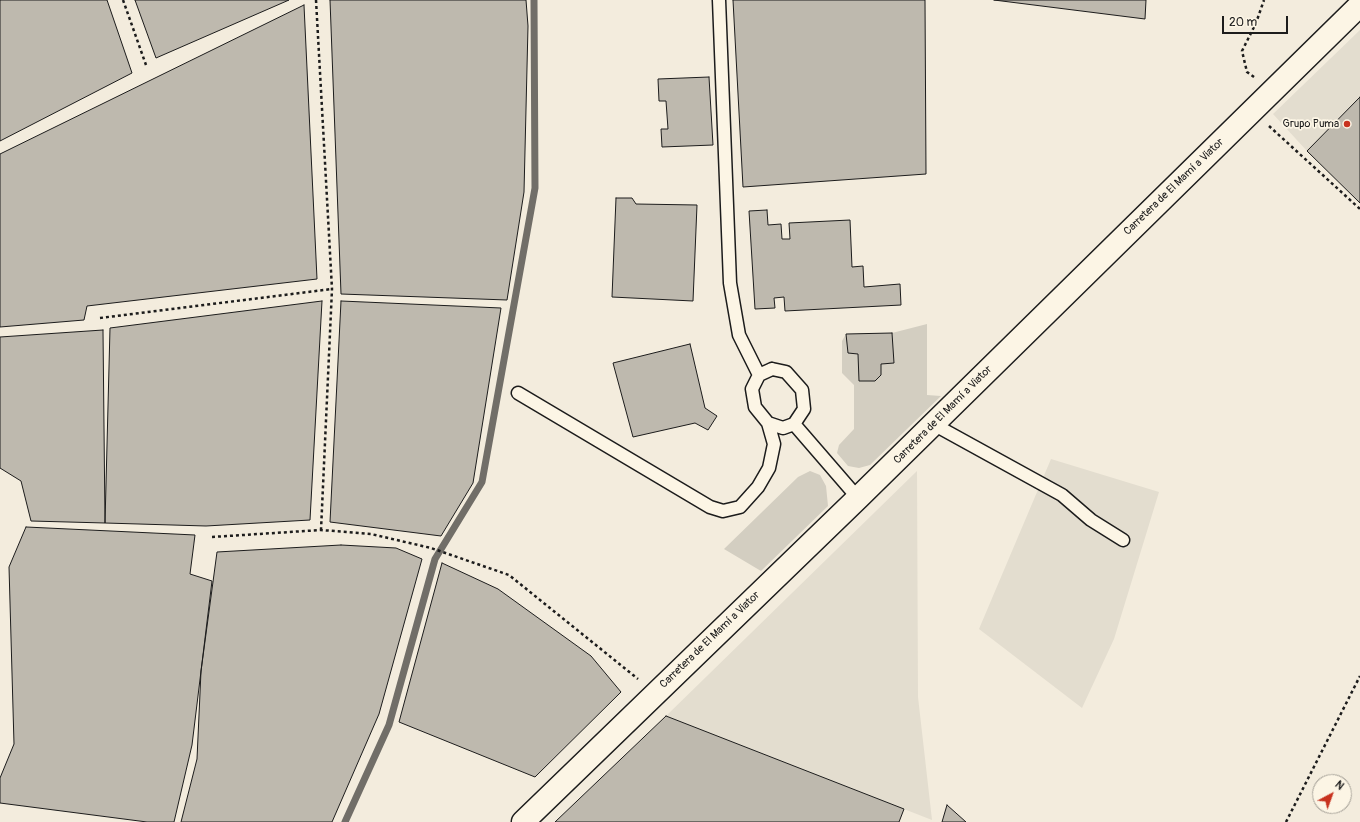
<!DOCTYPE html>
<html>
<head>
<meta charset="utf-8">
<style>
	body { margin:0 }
	#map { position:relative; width:1360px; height:822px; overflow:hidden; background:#f3ecdd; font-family:Pangolin,sans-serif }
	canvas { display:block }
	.north { position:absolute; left:1312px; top:774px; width:40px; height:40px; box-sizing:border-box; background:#fcf5e5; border:1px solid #a29e95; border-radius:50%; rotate:41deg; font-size:11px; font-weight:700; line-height:16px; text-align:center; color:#1c1c1c }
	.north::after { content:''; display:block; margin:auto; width:14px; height:18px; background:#c8321e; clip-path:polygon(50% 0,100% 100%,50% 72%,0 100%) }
	.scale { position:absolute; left:1222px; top:16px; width:66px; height:18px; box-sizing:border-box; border:2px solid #1c1c1c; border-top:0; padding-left:5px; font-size:12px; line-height:14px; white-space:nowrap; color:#1c1c1c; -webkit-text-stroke:3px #fcf5e5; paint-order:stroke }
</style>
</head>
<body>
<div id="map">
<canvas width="1360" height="822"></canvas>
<div class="north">N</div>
<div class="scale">20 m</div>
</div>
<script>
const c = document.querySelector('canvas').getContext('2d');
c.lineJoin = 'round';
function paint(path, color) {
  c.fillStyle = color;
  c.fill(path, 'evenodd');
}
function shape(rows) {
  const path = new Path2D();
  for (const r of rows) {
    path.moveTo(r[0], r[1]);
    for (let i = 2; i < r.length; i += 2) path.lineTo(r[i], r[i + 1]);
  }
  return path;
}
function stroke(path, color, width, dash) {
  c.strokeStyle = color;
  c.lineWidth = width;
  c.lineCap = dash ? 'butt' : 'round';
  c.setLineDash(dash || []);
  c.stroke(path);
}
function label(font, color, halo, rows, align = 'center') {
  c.font = font + ' Pangolin,sans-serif';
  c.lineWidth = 3.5;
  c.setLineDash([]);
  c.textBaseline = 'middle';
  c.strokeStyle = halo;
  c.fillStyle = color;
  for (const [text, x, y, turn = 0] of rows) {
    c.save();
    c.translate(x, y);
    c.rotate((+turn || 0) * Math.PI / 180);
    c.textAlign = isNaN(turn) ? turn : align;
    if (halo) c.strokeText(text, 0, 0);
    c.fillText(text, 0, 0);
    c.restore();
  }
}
const built = shape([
	[1360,30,1360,201,1307,151,1273,114],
	[1051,459,1159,492,1114,639,1082,708,979,629],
	[917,471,918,697,932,820,666,716]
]);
const green = shape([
	[927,324,927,395,941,396,870,465,859,468,848,466,837,453,839,445,854,429,854,385,842,373,842,341,846,334,892,333],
	[810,471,820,475,826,486,828,506,761,571,724,549,798,477]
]);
const stream = shape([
	[345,822,389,725,435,559,482,482,535,188,534,0]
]);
const building = shape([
	[0,0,107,0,132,73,0,141,0,0],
	[135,0,289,0,156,58,135,0],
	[330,0,526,0,528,26,524,192,507,300,341,294,330,0],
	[733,0,925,0,926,174,743,187,733,0],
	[994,0,1146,0,1145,19,994,0],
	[304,5,317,279,87,306,84,320,0,327,0,154,304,5],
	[709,77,713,145,662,147,661,129,668,129,666,101,659,101,658,79,709,77],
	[1360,97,1360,203,1307,151,1360,97],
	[616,198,632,198,636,204,697,205,693,301,612,297,616,198],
	[767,210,768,225,781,224,782,239,790,239,789,223,850,220,852,267,863,266,864,287,900,284,901,305,785,311,784,297,774,298,775,308,755,309,749,211,767,210],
	[322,301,310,520,206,526,105,523,110,328,322,301],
	[341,301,501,308,473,483,441,536,330,522,341,301],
	[103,330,105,523,31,521,21,481,0,468,0,337,103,330],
	[892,333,894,363,881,364,881,375,875,381,859,381,858,354,848,353,846,334,892,333],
	[690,344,705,408,717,416,708,430,695,423,633,437,613,363,690,344],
	[26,527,195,535,190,574,212,581,192,745,174,822,147,822,0,803,0,778,14,744,9,567,26,527],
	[341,545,396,548,422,559,379,714,332,822,181,822,197,759,201,671,217,552,341,545],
	[442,563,498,589,591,656,621,692,535,777,399,722,442,563],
	[666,716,904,809,899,822,555,822,666,716],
	[947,805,966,822,942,822,947,805]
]);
const path = shape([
	[123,0,146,65],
	[316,0,332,289,321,530],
	[1254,77,1247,72,1242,51,1256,23,1264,0],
	[1269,126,1360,209],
	[100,318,332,289],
	[212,537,321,530,371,534,431,548,509,575,638,679],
	[1286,822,1360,676]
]);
const lane = shape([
	[719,0,730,283,739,335,759,375],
	[772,369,786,372,802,390,804,409,794,424,783,428,768,423,755,407,752,389,759,375,772,369],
	[518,393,710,507,723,511,740,507,758,487,769,468,774,444,768,423],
	[794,424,858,498],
	[933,424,1062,495,1091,520,1123,540]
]);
const secondary = shape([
	[523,822,858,498,1360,5]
]);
const markers = [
	[1347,124,4,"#c8321e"]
];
const poiNames = [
	["Grupo Puma",1339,124]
];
const streetNames = [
	["Carretera de El Mamí a Viator",1174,187,-44],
	["Carretera de El Mamí a Viator",943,415,-45],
	["Carretera de El Mamí a Viator",710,640,-44]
];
paint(built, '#e3ddcf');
paint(green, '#d3cec1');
stroke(stream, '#716e68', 7);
paint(building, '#beb9ae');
stroke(building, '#1c1c1c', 1);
stroke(lane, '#1c1c1c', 15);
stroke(secondary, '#1c1c1c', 25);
stroke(path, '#1c1c1c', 2.5, [3, 3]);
stroke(lane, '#fcf5e5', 12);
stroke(secondary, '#fcf5e5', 22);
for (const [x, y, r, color] of markers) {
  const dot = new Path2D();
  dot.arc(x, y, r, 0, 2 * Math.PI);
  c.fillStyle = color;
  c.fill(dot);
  stroke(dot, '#fcf5e5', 1.5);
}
label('11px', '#1c1c1c', '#fcf5e5', poiNames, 'right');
label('11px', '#1c1c1c', '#fcf5e5', streetNames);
</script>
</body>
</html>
